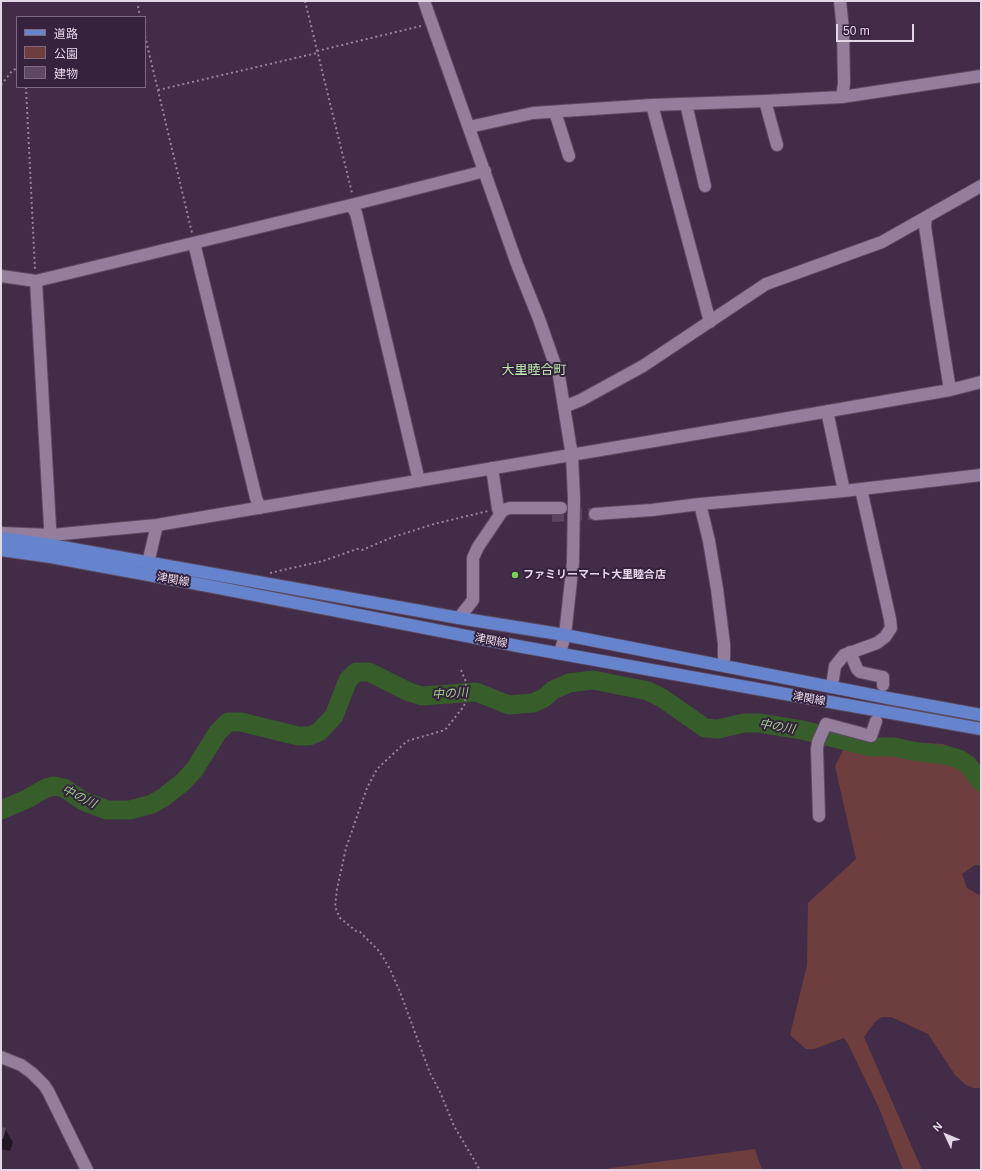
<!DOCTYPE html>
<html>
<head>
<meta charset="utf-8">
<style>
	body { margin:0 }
	#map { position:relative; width:982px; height:1171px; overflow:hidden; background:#422c47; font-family:Arial,"Noto Sans JP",sans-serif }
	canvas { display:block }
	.frame { position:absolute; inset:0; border:2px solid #e3d6e7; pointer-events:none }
	.legend { position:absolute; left:16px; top:16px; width:130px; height:72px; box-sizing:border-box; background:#37223d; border:1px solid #7c6a81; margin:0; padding:5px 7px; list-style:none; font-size:12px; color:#e3d6e7 }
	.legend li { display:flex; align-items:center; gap:8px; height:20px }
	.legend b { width:20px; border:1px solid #7c6a81 }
	.north { position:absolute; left:926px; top:1115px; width:40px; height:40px; -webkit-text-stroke:3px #37223d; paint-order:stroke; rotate:314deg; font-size:11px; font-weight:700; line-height:16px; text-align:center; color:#e3d6e7 }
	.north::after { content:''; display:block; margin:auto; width:14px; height:18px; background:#e3d6e7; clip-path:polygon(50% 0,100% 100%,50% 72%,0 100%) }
	.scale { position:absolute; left:836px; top:24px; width:78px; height:18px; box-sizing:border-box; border:2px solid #e3d6e7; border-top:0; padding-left:5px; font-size:12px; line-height:14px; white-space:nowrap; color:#e3d6e7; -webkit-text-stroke:3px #37223d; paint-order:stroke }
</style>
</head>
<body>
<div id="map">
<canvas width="982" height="1171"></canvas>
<div class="frame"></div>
<ul class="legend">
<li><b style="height:5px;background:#6684ce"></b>道路</li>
<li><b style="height:11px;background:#6e3d3e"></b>公園</li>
<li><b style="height:11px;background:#5f4865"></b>建物</li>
</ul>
<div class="north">N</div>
<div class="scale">50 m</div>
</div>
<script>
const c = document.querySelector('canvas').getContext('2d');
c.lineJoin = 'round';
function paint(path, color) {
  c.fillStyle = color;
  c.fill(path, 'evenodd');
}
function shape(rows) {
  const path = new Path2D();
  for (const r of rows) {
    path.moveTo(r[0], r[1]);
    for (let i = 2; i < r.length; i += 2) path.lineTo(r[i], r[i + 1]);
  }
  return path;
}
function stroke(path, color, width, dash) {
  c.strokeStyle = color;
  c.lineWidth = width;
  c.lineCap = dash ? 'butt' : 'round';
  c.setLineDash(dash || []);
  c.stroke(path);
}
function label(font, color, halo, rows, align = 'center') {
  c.font = font + ' Arial,"Noto Sans JP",sans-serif';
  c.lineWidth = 4;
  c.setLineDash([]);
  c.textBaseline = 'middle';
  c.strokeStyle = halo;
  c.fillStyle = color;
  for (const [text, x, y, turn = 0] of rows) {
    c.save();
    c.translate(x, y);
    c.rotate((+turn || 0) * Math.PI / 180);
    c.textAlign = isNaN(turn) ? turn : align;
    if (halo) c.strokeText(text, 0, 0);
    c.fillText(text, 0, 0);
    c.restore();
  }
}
const green = shape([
	[849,739,943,744,981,766,981,866,975,865,962,874,967,888,981,896,981,1088,974,1088,966,1085,955,1075,928,1034,891,1017,882,1017,875,1022,864,1037,922,1170,903,1170,879,1108,848,1044,844,1038,814,1049,806,1049,790,1035,807,965,808,903,856,859,835,766],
	[755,1149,762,1170,605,1170,611,1168]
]);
const shadow = shape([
	[1,1128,5,1129,13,1142,10,1151,1,1149]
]);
const river = shape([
	[1,810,27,799,46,788,54,786,64,788,83,801,107,810,130,810,152,804,164,797,183,782,194,770,218,732,228,722,241,722,298,736,309,736,319,732,334,716,348,680,356,672,369,672,409,692,422,696,476,692,509,705,533,703,544,698,553,690,569,683,593,680,648,691,662,698,705,728,718,729,744,723,759,723,802,730,871,747,894,747,918,752,946,755,959,759,968,765,981,782]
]);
const building = shape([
	[1,1127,6,1128,3,1139,1,1139]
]);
const minorTunnel = shape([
	[552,516,595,514]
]);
const path = shape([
	[305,1,352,193],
	[138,6,140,17],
	[145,36,192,233],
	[317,51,421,26],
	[1,85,12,71,17,68],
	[26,87,35,270],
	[158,90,317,53],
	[270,573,323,561,357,549,362,550,393,537,434,524,488,511],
	[461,670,466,682,466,696,464,706,445,730,407,741,377,769,367,788,346,848,337,889,335,907,340,918,356,931,360,932,379,951,390,969,400,992,430,1073,440,1092,454,1126,480,1170]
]);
const minor = shape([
	[424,1,517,264,539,319,559,376,572,456,574,498,573,562,565,635,560,653],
	[840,1,843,29,844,83,842,97],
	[765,101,777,145],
	[686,104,705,186],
	[652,105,710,322],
	[555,112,569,156],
	[469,127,533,113,652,105,765,101,842,97,981,76],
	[351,205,356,213,419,481],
	[926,217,925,226,936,302,950,390],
	[194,243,256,498,260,508],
	[1,276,36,281,355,204,485,171],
	[36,281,51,544],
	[564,407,581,400,643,366,766,284,882,242,981,186],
	[827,411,844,491],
	[700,504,709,541,717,589,724,644,724,659],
	[503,510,510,508,561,508],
	[595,514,652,510,700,504,844,491,981,475],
	[1,533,51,535,157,525,760,423,950,390,981,382],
	[148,563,157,525],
	[459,618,473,600,473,558,478,547,503,510,498,509,492,468],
	[850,652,857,669,860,672,883,677,883,685],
	[833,679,835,666,844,655,877,643,885,637,891,628,890,619,861,489],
	[819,816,817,749,818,742,826,724,871,736,876,721],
	[1,1057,21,1065,32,1073,44,1085,48,1091,87,1170]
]);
const major = shape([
	[1,538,51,545,459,618,565,635,893,699,981,715],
	[1,550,51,557,214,587,523,647,981,729]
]);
const markers = [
	[515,575,4,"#77d259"]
];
const poiNames = [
	["ファミリーマート大里睦合店",523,575]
];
const streetNames = [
	["津関線",173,580,10],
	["津関線",491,641,11],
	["津関線",809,699,10]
];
const waterNames = [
	["中の川",450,694,-4],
	["中の川",777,727,10],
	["中の川",79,797,26]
];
const quarterNames = [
	["大里睦合町",534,370]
];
paint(green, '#6e3d3e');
paint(shadow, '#0007');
stroke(river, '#365d2a', 19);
paint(building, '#5f4865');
stroke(minorTunnel, '#5a465f', 12, [12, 6]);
stroke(minor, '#5c4a61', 14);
stroke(major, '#5c4a61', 14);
stroke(path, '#96859b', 2, [2, 3]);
stroke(minor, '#957d9c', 12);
stroke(major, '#6684ce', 12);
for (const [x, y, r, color] of markers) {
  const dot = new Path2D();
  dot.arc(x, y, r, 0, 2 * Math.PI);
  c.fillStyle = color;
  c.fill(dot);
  stroke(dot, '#37223d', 1.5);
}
label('bold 11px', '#e3d6e7', '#37223d', poiNames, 'left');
label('11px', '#e3d6e7', '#37223d', streetNames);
label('italic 12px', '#96d285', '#37223d', waterNames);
label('13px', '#baecac', '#37223d', quarterNames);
</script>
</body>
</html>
